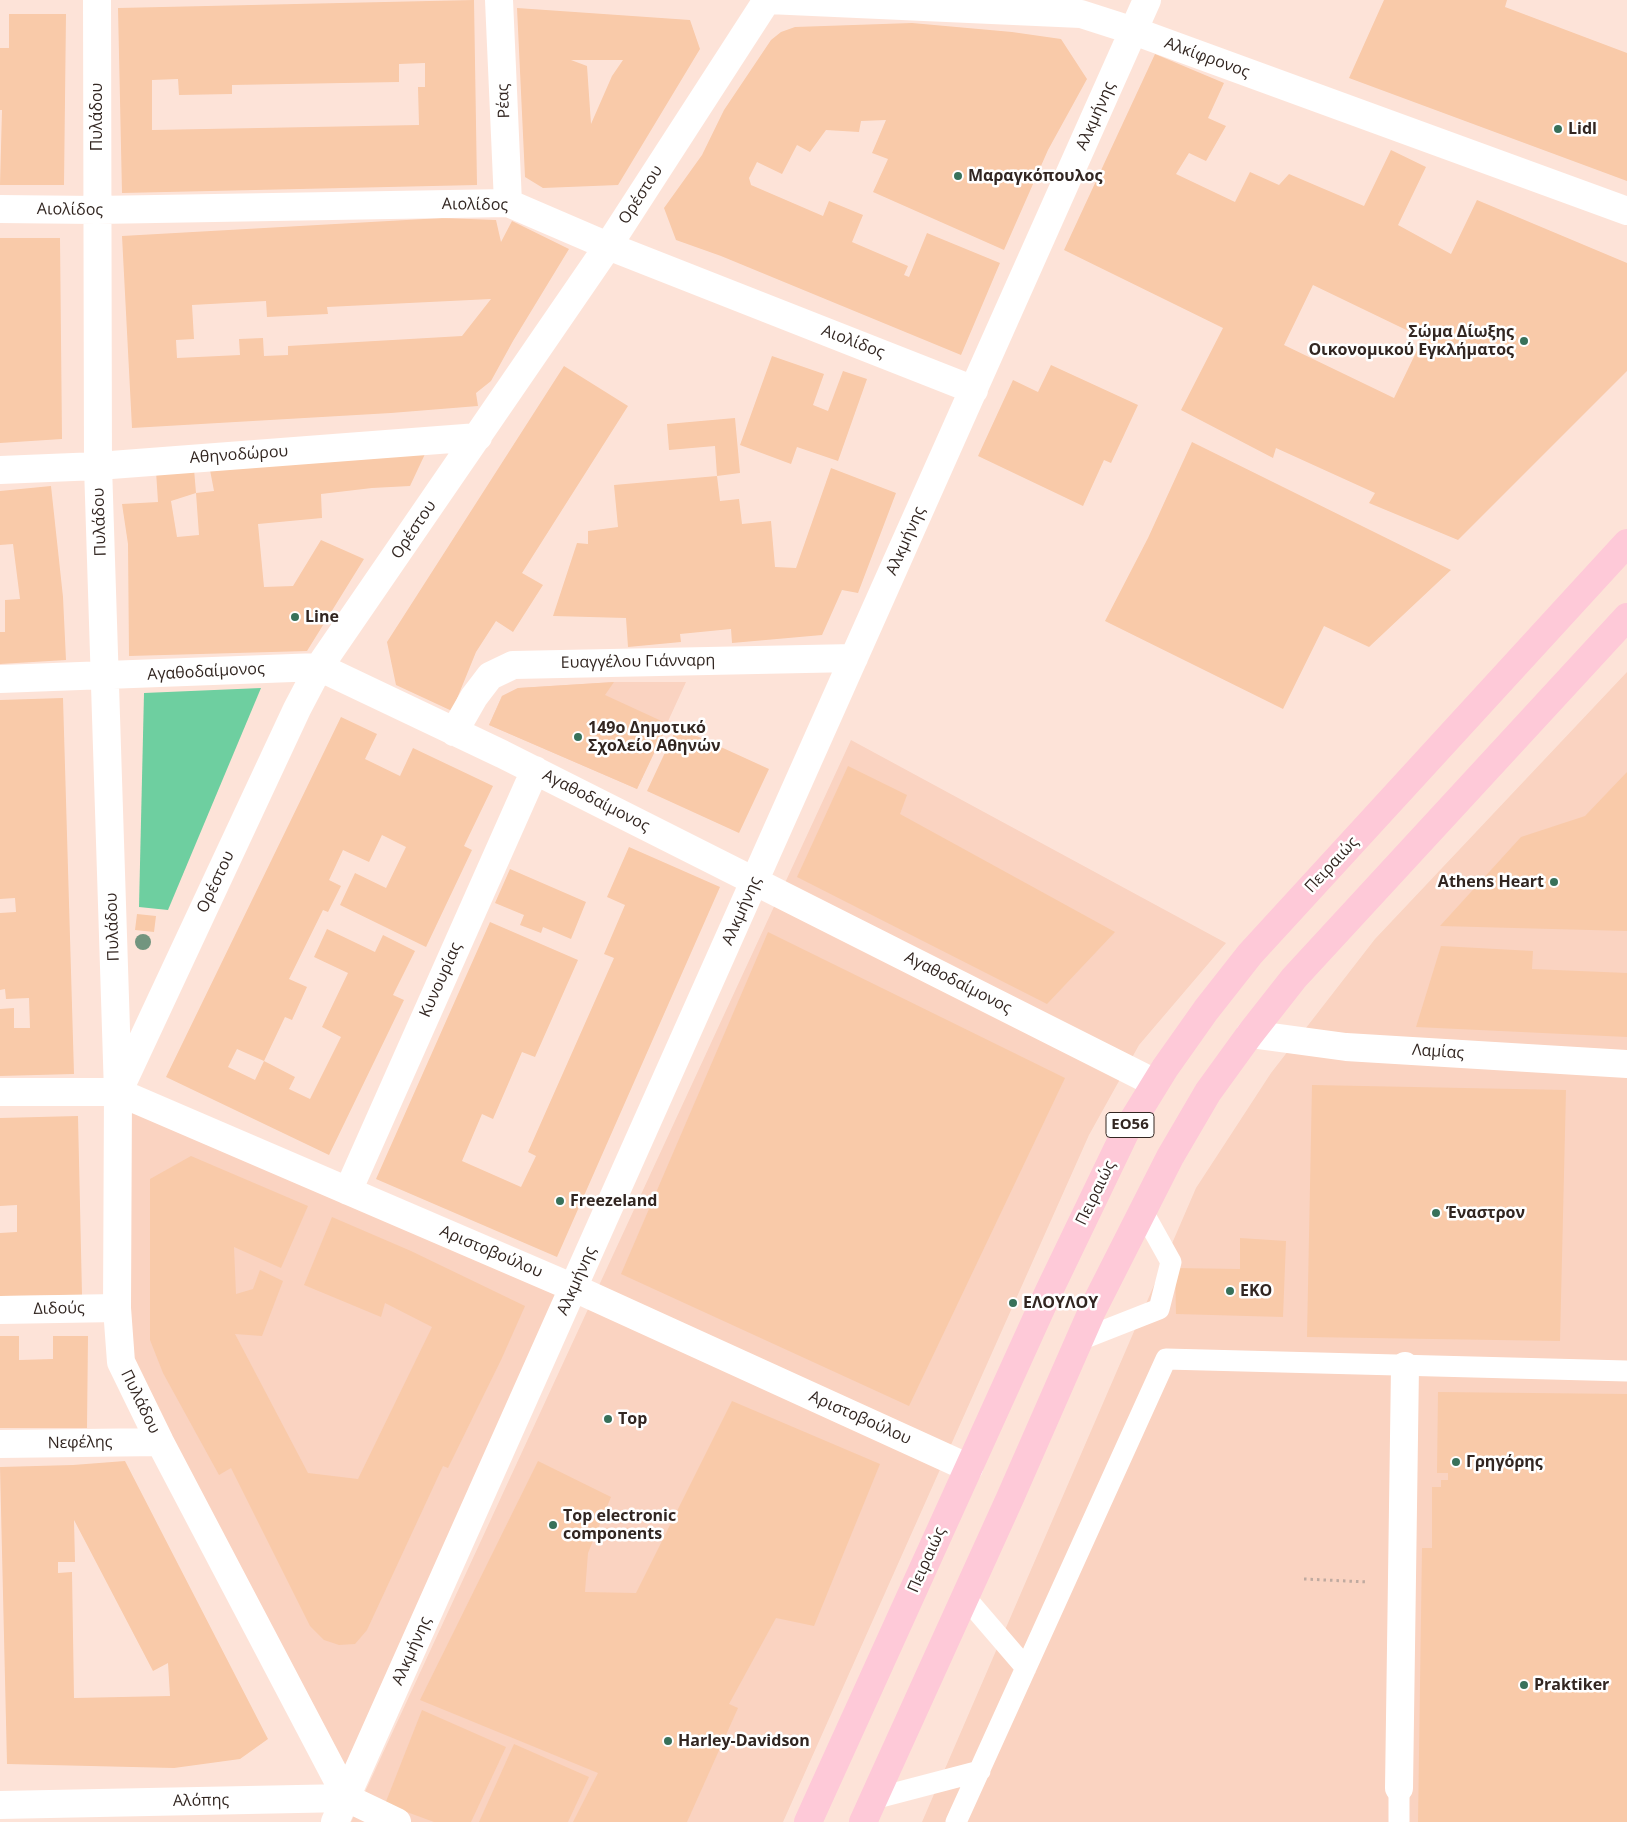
<!DOCTYPE html>
<html>
<head>
<meta charset="utf-8">
<style>
	body { margin:0 }
	canvas { display:block; background:#fde3d8 }
</style>
</head>
<body>
<canvas width="1627" height="1822"></canvas>
<script>
const c = document.querySelector('canvas').getContext('2d');
c.lineJoin = 'round';
function paint(path, color) {
  c.fillStyle = color;
  c.fill(path, 'evenodd');
}
function shape(rows) {
  const path = new Path2D();
  for (const r of rows) {
    path.moveTo(r[0], r[1]);
    for (let i = 2; i < r.length; i += 2) path.lineTo(r[i], r[i + 1]);
  }
  return path;
}
function stroke(path, color, width, dash) {
  c.strokeStyle = color;
  c.lineWidth = width;
  c.lineCap = dash ? 'butt' : 'round';
  c.setLineDash(dash || []);
  c.stroke(path);
}
function label(font, color, halo, rows, align = 'center') {
  c.font = font + ' "Open Sans",sans-serif';
  c.lineWidth = 5;
  c.setLineDash([]);
  c.textBaseline = 'middle';
  c.strokeStyle = halo;
  c.fillStyle = color;
  for (const [text, x, y, turn = 0] of rows) {
    c.save();
    c.translate(x, y);
    c.rotate((+turn || 0) * Math.PI / 180);
    c.textAlign = isNaN(turn) ? turn : align;
    if (halo) c.strokeText(text, 0, 0);
    c.fillText(text, 0, 0);
    c.restore();
  }
}
const built = shape([
	[1627,672,1627,1822,922,1822,1196,1188,1271,1073,1375,939],
	[614,682,686,682,637,789,489,725,502,696,518,688],
	[851,740,1226,943,1139,1045,1089,1135,783,1822,351,1822],
	[118,1092,574,1288,347,1798,121,1362]
]);
const green = shape([
	[261,688,168,910,139,907,144,693]
]);
const building = shape([
	[474,0,477,185,122,193,118,8],
	[425,63,425,87,418,87,419,125,152,130,152,80,178,79,179,95,232,94,232,85,399,82,399,64],
	[1384,0,1507,0,1505,7,1627,53,1627,181,1349,78],
	[517,8,690,20,700,49,618,185,543,188,525,177],
	[571,60,623,60,612,76,591,124,587,66],
	[9,14,66,14,64,185,0,185,2,110,0,110,0,48,9,48],
	[912,23,1012,32,1061,39,1087,79,1048,150,1004,250,873,192,888,159,872,153,886,120,861,121,859,132,826,130,810,152,797,145,782,174,757,162,749,178,751,185,823,216,829,201,863,215,852,242,908,266,904,275,909,277,927,233,1000,263,961,355,721,256,676,240,664,208,702,155,724,110,771,40,781,32,795,27],
	[1155,54,1224,83,1208,118,1226,126,1206,161,1189,153,1176,174,1235,202,1250,172,1279,185,1289,174,1364,206,1391,150,1426,167,1398,225,1451,254,1477,200,1627,263,1627,371,1458,540,1369,503,1375,493,1276,448,1273,458,1181,410,1223,328,1064,250],
	[1313,285,1423,338,1394,398,1284,345],
	[442,218,496,220,501,242,512,221,569,249,513,341,491,381,476,393,478,406,391,413,132,428,122,236],
	[491,299,462,336,288,346,288,355,264,356,263,338,239,339,240,355,177,358,176,340,194,339,192,305,266,301,267,317,328,314,327,307],
	[0,238,60,238,62,439,0,443],
	[772,356,824,374,813,405,828,411,843,371,867,379,838,461,797,447,791,464,740,445],
	[1051,365,1138,405,1111,463,1104,460,1083,506,978,456,1013,380,1038,392],
	[564,366,628,406,522,573,543,585,513,632,496,621,476,652,452,711,396,685,387,642],
	[735,418,740,473,717,476,720,501,739,499,742,524,771,521,775,567,796,568,831,468,896,493,858,593,842,590,822,635,732,643,731,629,680,634,681,642,628,647,626,618,553,616,577,543,588,544,588,531,618,527,614,485,717,476,715,446,669,450,667,424],
	[1192,442,1451,570,1369,647,1324,626,1283,709,1105,621,1148,538],
	[425,454,410,486,372,488,321,494,322,518,258,524,264,587,293,586,321,540,364,559,307,651,129,656,128,544,122,504,158,502,156,471,194,469,196,493,214,491,210,470],
	[196,493,199,535,177,537,171,501],
	[51,486,63,597,66,660,0,664,0,632,5,632,5,600,20,599,13,544,0,545,0,491],
	[614,682,605,695,668,724,637,789,489,725,502,696,518,688],
	[63,698,74,1074,0,1076,0,1009,14,1008,14,1028,30,1028,29,998,6,999,5,989,0,990,0,913,16,912,15,898,0,899,0,700],
	[341,717,377,734,365,759,400,776,413,748,493,786,464,846,472,850,426,947,340,905,355,873,386,888,406,847,382,835,369,862,343,850,329,880,341,886,328,912,323,910,289,979,307,987,292,1020,285,1017,264,1061,237,1049,228,1067,255,1080,264,1061,295,1077,289,1089,310,1099,341,1037,322,1027,348,973,314,957,327,929,375,952,383,935,415,951,393,995,404,1000,329,1155,166,1077],
	[677,727,769,769,739,833,647,791],
	[848,766,907,795,900,814,1115,932,1047,1004,797,877],
	[1627,772,1627,931,1440,926,1521,837,1585,816],
	[629,847,720,887,557,1257,376,1179,490,922,578,960,535,1057,522,1052,493,1119,482,1114,462,1161,521,1187,536,1156,528,1152,614,958,604,954,625,905,607,897],
	[510,869,586,902,571,939,543,927,541,933,520,925,524,915,495,903],
	[137,914,156,916,154,932,135,930],
	[768,932,1065,1078,909,1406,621,1274],
	[1441,946,1533,951,1532,969,1627,973,1627,1037,1416,1027],
	[1312,1085,1566,1090,1560,1341,1307,1337],
	[78,1116,82,1295,0,1296,0,1233,17,1232,17,1205,0,1206,0,1118],
	[191,1156,308,1206,281,1268,234,1247,236,1294,253,1289,260,1270,283,1281,262,1336,235,1334,308,1473,358,1479,432,1327,385,1303,381,1317,304,1285,332,1217,411,1251,525,1306,501,1360,448,1468,443,1466,367,1630,355,1644,339,1645,324,1640,310,1626,231,1468,219,1475,163,1373,150,1340,150,1179],
	[1240,1238,1286,1241,1283,1317,1176,1314,1175,1268,1240,1269],
	[0,1336,19,1336,19,1360,53,1359,53,1336,88,1336,87,1428,0,1428],
	[1438,1392,1627,1394,1627,1822,1418,1822,1422,1548,1432,1548,1432,1487,1441,1487,1441,1480,1448,1480,1448,1473,1437,1473],
	[732,1401,880,1464,814,1626,776,1618,729,1704,738,1708,687,1822,573,1822,598,1773,420,1700,538,1461,611,1497,588,1553,585,1592,636,1593],
	[125,1461,268,1739,240,1759,174,1768,7,1764,0,1467,73,1465],
	[74,1520,153,1671,168,1663,170,1696,74,1698,72,1572,58,1573,58,1562,75,1562],
	[422,1710,506,1747,471,1822,434,1822,385,1804],
	[514,1744,589,1777,568,1822,479,1822]
]);
const path = shape([
	[1304,1579,1368,1582]
]);
const lane = shape([
	[1080,1340,1159,1309,1171,1262,1142,1210],
	[965,1597,1026,1668],
	[873,1799,980,1771],
	[956,1822,1166,1359,1627,1371],
	[1399,1822,1399,1788]
]);
const street = shape([
	[97,0,98,466,118,1092,117,1308,121,1362,160,1442,347,1798],
	[499,0,508,203],
	[768,0,1081,14,1134,31,1627,211],
	[0,209,97,210,508,203,608,246,974,390],
	[0,470,98,466,478,437],
	[0,679,319,667,502,754,1155,1083],
	[454,732,474,697,490,676,513,665,854,658],
	[1250,1034,1346,1047,1627,1064],
	[121,1086,297,709,319,667,608,246,767,0],
	[0,1092,118,1092,574,1288,969,1468],
	[348,1191,535,770],
	[0,1310,117,1308],
	[0,1444,160,1442],
	[1399,1788,1405,1366],
	[0,1805,347,1798,397,1822],
	[335,1822,1147,0]
]);
const primary = shape([
	[808,1822,1049,1291,1125,1133,1165,1068,1206,1010,1250,954,1627,543],
	[863,1822,1010,1498,1092,1311,1170,1157,1208,1092,1250,1034,1294,978,1627,617]
]);
const trees = [
	[143,942]
];
const markers = [
	[1558,129,5,"#38715a"],
	[958,176,5,"#38715a"],
	[1524,341,5,"#38715a"],
	[295,617,5,"#38715a"],
	[578,737,5,"#38715a"],
	[1554,882,5,"#38715a"],
	[560,1201,5,"#38715a"],
	[1436,1213,5,"#38715a"],
	[1230,1291,5,"#38715a"],
	[1013,1303,5,"#38715a"],
	[608,1419,5,"#38715a"],
	[1456,1462,5,"#38715a"],
	[553,1525,5,"#38715a"],
	[1524,1685,5,"#38715a"],
	[668,1741,5,"#38715a"]
];
const shields = [
	[1130,1125,48]
];
const shieldNames = [
	["ΕΟ56",1130,1125]
];
const streetNames = [
	["Αλκίφρονος",1207,58,20],
	["Ρέας",504,101,-92],
	["Αλκμήνης",1096,116,-66],
	["Πυλάδου",97,117,-90],
	["Ορέστου",641,195,-57],
	["Αιολίδος",475,205,1],
	["Αιολίδος",70,210,1],
	["Αιολίδος",853,342,21],
	["Αθηνοδώρου",239,455,-4],
	["Πυλάδου",100,522,-92],
	["Ορέστου",414,530,-56],
	["Αλκμήνης",906,541,-66],
	["Ευαγγέλου Γιάνναρη",638,662,-1],
	["Αγαθοδαίμονος",206,672,-3],
	["Αγαθοδαίμονος",596,801,27],
	["Πειραιώς",1332,865,-47],
	["Ορέστου",216,882,-65],
	["Αλκμήνης",742,911,-66],
	["Πυλάδου",113,927,-92],
	["Κυνουρίας",441,980,-66],
	["Αγαθοδαίμονος",958,983,27],
	["Λαμίας",1438,1052,4],
	["Πειραιώς",1096,1193,-64],
	["Αριστοβούλου",491,1252,23],
	["Αλκμήνης",577,1281,-66],
	["Διδούς",59,1309,-1],
	["Πυλάδου",140,1402,64],
	["Αριστοβούλου",860,1418,24],
	["Νεφέλης",80,1443,-1],
	["Πειραιώς",927,1560,-66],
	["Αλκμήνης",412,1651,-66],
	["Αλόπης",201,1801,-1]
];
const poiNames = [
	["Lidl",1568,129],
	["Μαραγκόπουλος",968,176],
	["Σώμα Δίωξης",1514,332,"right"],
	["Οικονομικού Εγκλήματος",1514,350,"right"],
	["Line",305,617],
	["149ο Δημοτικό",588,728],
	["Σχολείο Αθηνών",588,746],
	["Athens Heart",1544,882,"right"],
	["Freezeland",570,1201],
	["Έναστρον",1446,1213],
	["EKO",1240,1291],
	["ΕΛΟΥΛΟΥ",1023,1303],
	["Top",618,1419],
	["Γρηγόρης",1466,1462],
	["Top electronic",563,1516],
	["components",563,1534],
	["Praktiker",1534,1685],
	["Harley-Davidson",678,1741]
];
paint(built, '#fad3c1');
paint(green, '#6ecfa0');
paint(building, '#f9caa9');
stroke(path, '#bfaaa0', 3, [2.5, 4]);
stroke(lane, '#fff', 21);
stroke(street, '#fff', 28);
stroke(primary, '#fec9d8', 28);
c.fillStyle = '#72957f';
for (const [x, y] of trees) {
  c.beginPath();
  c.arc(x, y, 8, 0, 2 * Math.PI);
  c.fill();
}
for (const [x, y, r, color] of markers) {
  const dot = new Path2D();
  dot.arc(x, y, r, 0, 2 * Math.PI);
  c.fillStyle = color;
  c.fill(dot);
  stroke(dot, '#fff', 2);
}
for (const [x, y, w] of shields) {
  const box = new Path2D();
  box.roundRect(x - w / 2, y - 12.5, w, 25, 4);
  c.fillStyle = '#fff';
  c.fill(box);
  stroke(box, '#322621', 1);
}
label('bold 15px', '#322621', null, shieldNames);
label('16px', '#322621', '#fff', streetNames);
label('bold 16px', '#322621', '#fff', poiNames, 'left');
</script>
</body>
</html>
